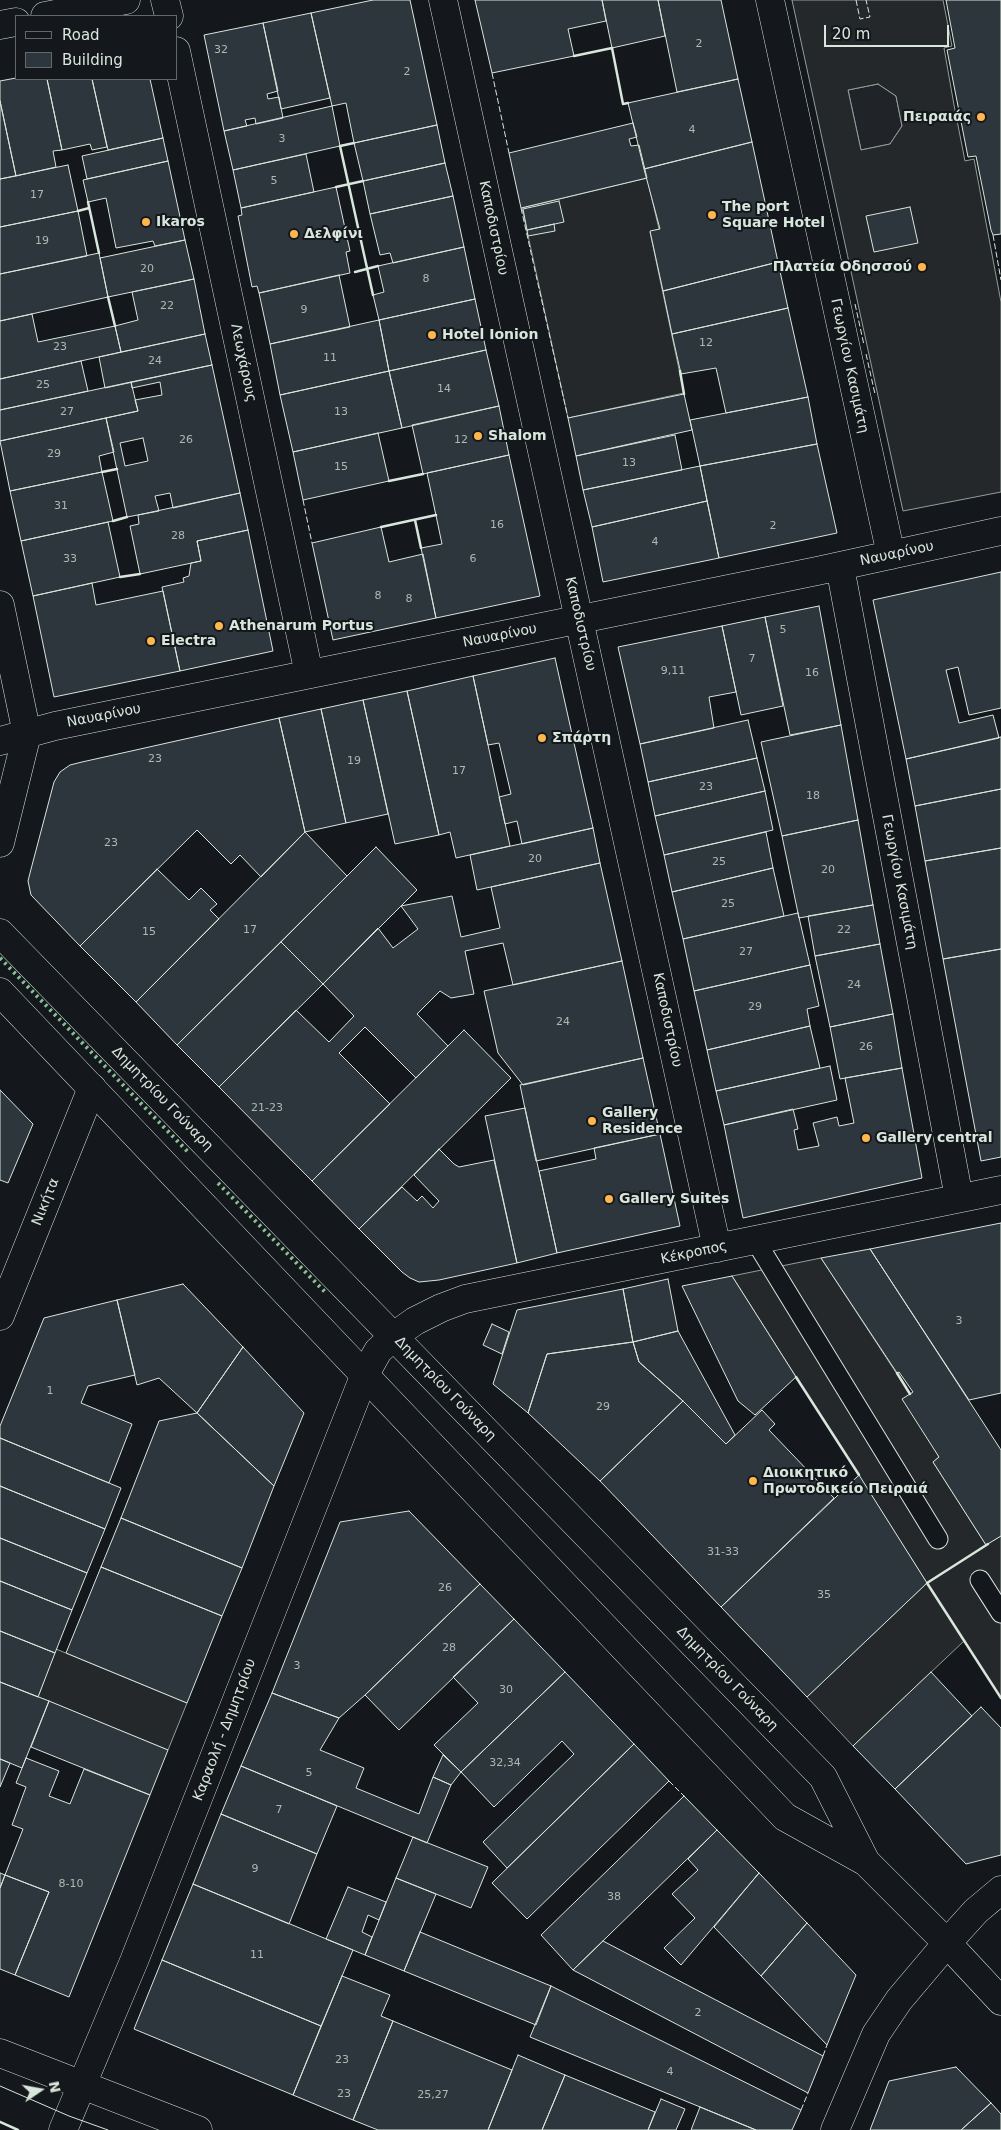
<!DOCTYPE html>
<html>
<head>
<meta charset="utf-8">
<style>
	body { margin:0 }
	#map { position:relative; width:1001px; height:2130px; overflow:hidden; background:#14181c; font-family:"DejaVu Sans",sans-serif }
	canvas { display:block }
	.legend { position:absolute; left:15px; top:15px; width:162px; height:65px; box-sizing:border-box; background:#14181c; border:1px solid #626a69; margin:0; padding:6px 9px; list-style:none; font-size:15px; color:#d8e6dc }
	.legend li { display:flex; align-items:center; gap:10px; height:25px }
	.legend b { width:25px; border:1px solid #626a69 }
	.north { position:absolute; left:15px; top:2065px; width:50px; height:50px; -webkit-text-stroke:4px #14181c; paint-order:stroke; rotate:78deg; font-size:14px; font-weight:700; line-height:20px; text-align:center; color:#d8e6dc }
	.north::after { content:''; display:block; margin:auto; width:18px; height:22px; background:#d8e6dc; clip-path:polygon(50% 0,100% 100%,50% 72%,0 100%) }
	.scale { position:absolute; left:824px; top:25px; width:125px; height:22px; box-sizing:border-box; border:2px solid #d8e6dc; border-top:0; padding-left:6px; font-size:15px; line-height:18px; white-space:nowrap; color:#d8e6dc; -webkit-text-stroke:4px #14181c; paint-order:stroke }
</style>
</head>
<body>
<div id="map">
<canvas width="1001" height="2130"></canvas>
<ul class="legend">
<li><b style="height:6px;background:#14181c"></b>Road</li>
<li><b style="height:14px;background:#2c363c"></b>Building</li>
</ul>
<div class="north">N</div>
<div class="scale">20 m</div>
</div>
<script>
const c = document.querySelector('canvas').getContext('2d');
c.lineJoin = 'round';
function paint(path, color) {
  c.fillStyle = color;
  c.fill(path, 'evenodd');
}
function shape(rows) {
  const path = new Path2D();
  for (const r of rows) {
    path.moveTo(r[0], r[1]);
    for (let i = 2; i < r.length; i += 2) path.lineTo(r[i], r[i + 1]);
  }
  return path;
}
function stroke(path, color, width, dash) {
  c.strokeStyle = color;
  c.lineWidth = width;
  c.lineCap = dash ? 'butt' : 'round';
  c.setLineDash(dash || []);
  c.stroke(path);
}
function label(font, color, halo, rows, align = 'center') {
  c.font = font + ' "DejaVu Sans",sans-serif';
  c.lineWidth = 4;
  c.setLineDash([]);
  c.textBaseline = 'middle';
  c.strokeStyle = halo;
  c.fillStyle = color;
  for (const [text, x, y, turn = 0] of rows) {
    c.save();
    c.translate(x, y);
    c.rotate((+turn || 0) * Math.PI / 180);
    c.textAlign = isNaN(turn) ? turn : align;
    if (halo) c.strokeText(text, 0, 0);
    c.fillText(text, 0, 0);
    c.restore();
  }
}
const green = shape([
	[878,84,896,96,902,126,890,144,861,150,848,90,878,84]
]);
const parking = shape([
	[792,0,943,0,952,46,944,48,954,105,965,161,974,159,1001,302,1001,492,903,511,792,0],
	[878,84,896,96,902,126,890,144,861,150,848,90,878,84],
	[647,178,659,229,650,232,684,393,568,418,522,208,647,178],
	[821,1258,910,1394,939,1457,933,1462,986,1545,1001,1536,1001,1698,964,1641,853,1746,807,1697,927,1583,732,1276,821,1258],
	[56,1649,187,1703,168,1750,38,1697,56,1649]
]);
const building = shape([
	[373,0,410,0,437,125,354,143,346,103,332,106,311,13,373,0],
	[475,0,602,0,606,21,568,29,574,56,492,73,475,0],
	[602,0,658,0,665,36,612,48,602,0],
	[658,0,721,0,738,79,677,92,658,0],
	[946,0,1001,0,1001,234,993,235,991,230,976,156,968,157,947,50,955,48,946,0],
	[311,13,330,98,281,109,263,23,311,13],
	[263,23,278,91,267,94,268,99,279,97,283,118,256,124,255,118,245,120,247,126,224,131,204,35,263,23],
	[16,78,47,79,62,150,53,151,56,167,16,176,0,101,0,81,16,78],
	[47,79,92,79,107,147,92,150,90,144,62,150,47,79],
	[92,79,150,79,163,138,108,150,92,79],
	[738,79,752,142,644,169,628,103,738,79],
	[0,101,16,176,0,179,0,101],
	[332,106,340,146,233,170,224,131,332,106],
	[633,123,637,137,629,139,631,146,639,145,647,178,521,208,509,153,633,123],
	[437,125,445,163,363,181,354,143,437,125],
	[163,138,168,161,87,179,82,156,163,138],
	[752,142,778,262,663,291,650,231,660,229,644,169,752,142],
	[306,154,314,192,241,208,233,170,306,154],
	[168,161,185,240,155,246,153,241,116,248,106,198,88,202,83,180,168,161],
	[445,163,453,196,370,214,363,181,445,163],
	[68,165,78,211,0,227,0,179,68,165],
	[336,187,350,251,346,252,350,273,259,293,257,286,252,287,238,216,242,215,241,208,336,187],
	[453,196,464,247,393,263,390,253,380,255,370,214,453,196],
	[559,201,564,222,527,230,523,209,559,201],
	[910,207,918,243,874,252,866,216,910,207],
	[78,211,87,256,0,274,0,227,78,211],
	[554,224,555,231,528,236,527,230,554,224],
	[185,240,194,279,108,297,100,258,185,240],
	[464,247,475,299,379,320,373,295,384,292,378,266,464,247],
	[99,253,108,297,0,321,0,274,99,253],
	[778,262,788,308,672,334,663,291,778,262],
	[339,275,350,327,270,344,259,293,339,275],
	[194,279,205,334,121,352,115,326,138,320,132,292,194,279],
	[475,299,486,350,389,371,379,320,475,299],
	[788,308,808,397,726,413,716,368,681,374,672,334,788,308],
	[32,314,38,342,115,326,121,352,0,379,0,321,32,314],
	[379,320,389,371,280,395,270,344,379,320],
	[205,334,212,365,105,388,99,357,205,334],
	[486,350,499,406,402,428,389,371,486,350],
	[81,361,88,391,0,410,0,379,81,361],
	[212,365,240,493,173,508,170,493,155,496,159,511,127,517,106,418,138,411,135,400,162,395,160,382,132,388,131,382,212,365],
	[143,438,148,461,125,466,120,443,143,438],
	[389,371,402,428,293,452,280,395,389,371],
	[131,382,138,411,0,441,0,410,131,382],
	[684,394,692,430,576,456,568,418,684,394],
	[808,397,817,444,700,466,690,420,808,397],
	[499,406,509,455,423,474,412,425,499,406],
	[106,418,114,452,99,456,102,472,10,491,0,441,106,418],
	[378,433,389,481,303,500,293,452,378,433],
	[675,435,682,470,583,490,576,456,675,435],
	[817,444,837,533,719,558,700,466,817,444],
	[509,455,540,596,436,618,421,548,442,544,427,473,509,455],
	[700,466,707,501,592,527,583,490,700,466],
	[102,472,113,521,21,541,10,491,102,472],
	[240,493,248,530,197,541,201,561,140,574,130,526,139,524,138,515,240,493],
	[707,501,719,558,603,582,592,527,707,501],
	[108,522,120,577,33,596,21,541,108,522],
	[381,527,389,562,423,554,436,618,333,640,312,543,381,527],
	[248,530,273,651,180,671,162,587,184,582,183,578,189,576,191,563,201,561,197,541,248,530],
	[1001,572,1001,708,969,715,958,667,946,670,959,723,993,715,999,738,906,759,873,600,1001,572],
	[92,583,96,605,163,591,180,671,54,697,33,596,92,583],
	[819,606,841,725,790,735,765,617,819,606],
	[765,617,783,706,741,715,722,626,765,617],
	[722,626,736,692,709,697,714,728,640,744,618,647,722,626],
	[555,658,593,828,522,844,517,821,505,824,499,797,511,794,499,743,488,745,473,676,555,658],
	[473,676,510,846,456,858,450,832,439,835,407,691,473,676],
	[407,691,439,835,395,844,363,700,407,691],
	[363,700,388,814,346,823,321,709,363,700],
	[321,709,346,823,305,832,279,718,321,709],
	[279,718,305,832,261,877,240,855,231,864,197,830,80,946,31,895,28,881,30,873,54,782,60,772,70,765,82,762,279,718],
	[748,720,757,758,648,782,640,744,748,720],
	[841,725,858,820,782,836,761,742,841,725],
	[1001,737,1001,789,915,806,906,759,1001,737],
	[757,758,765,791,655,816,648,782,757,758],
	[1001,789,1001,848,925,861,915,806,1001,789],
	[765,791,773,830,664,855,655,816,765,791],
	[858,820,873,905,799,918,782,836,858,820],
	[593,828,600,863,477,890,470,855,593,828],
	[305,832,347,876,177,1045,136,1002,305,832],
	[766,832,773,868,672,892,664,855,766,832],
	[376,847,417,890,323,984,281,942,376,847],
	[1001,848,1001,949,943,959,925,861,1001,848],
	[600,863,622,961,513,985,503,943,465,951,474,994,451,998,440,991,417,1014,448,1046,416,1078,365,1027,339,1053,390,1104,312,1181,219,1087,296,1010,329,1042,354,1016,323,984,378,928,393,948,418,929,401,906,452,896,461,937,500,928,491,887,600,863],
	[773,868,784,916,683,939,672,892,773,868],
	[157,869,189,900,201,888,217,904,210,910,219,919,136,1002,80,946,157,869],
	[873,905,880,944,815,956,808,916,873,905],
	[798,913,810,965,694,991,683,939,798,913],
	[281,942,323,984,219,1087,177,1045,281,942],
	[880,944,893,1014,830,1027,815,956,880,944],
	[1001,949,1001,1157,981,1161,943,959,1001,949],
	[622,961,643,1058,523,1085,498,1053,484,991,622,961],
	[810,965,819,1006,807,1009,810,1026,707,1050,694,991,810,965],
	[893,1014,902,1068,840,1079,830,1027,893,1014],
	[810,1026,820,1068,716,1091,707,1050,810,1026],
	[464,1030,511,1078,359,1229,312,1181,464,1030],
	[643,1058,660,1134,536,1161,520,1085,643,1058],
	[830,1066,837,1100,724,1125,716,1091,830,1066],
	[902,1068,922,1178,743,1218,724,1125,793,1109,798,1129,794,1130,798,1150,819,1146,813,1123,837,1117,839,1126,854,1123,845,1078,902,1068],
	[0,1090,33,1124,8,1183,0,1180,0,1090],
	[525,1108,557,1253,517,1263,485,1116,525,1108],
	[660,1134,680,1226,557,1253,539,1171,596,1159,594,1148,660,1134],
	[439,1149,454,1164,459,1167,494,1160,517,1263,439,1280,419,1282,410,1278,402,1272,359,1229,402,1187,417,1201,422,1196,433,1208,439,1201,414,1175,439,1149],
	[1001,1223,1001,1393,969,1400,870,1249,1001,1223],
	[870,1249,1001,1450,1001,1536,986,1545,933,1462,939,1457,902,1399,913,1392,899,1372,897,1373,821,1258,870,1249],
	[732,1276,796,1377,755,1415,738,1401,682,1286,732,1276],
	[668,1279,678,1331,633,1342,623,1289,668,1279],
	[183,1284,243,1347,197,1413,159,1378,137,1385,117,1300,183,1284],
	[623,1289,633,1342,547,1354,528,1413,493,1384,517,1310,623,1289],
	[117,1300,135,1375,88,1386,81,1403,132,1424,109,1483,0,1438,0,1426,44,1318,117,1300],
	[492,1324,509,1332,502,1354,483,1345,492,1324],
	[678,1331,735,1435,726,1444,683,1401,639,1362,633,1342,678,1331],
	[633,1342,639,1362,683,1401,600,1481,528,1413,547,1354,633,1342],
	[243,1347,304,1413,274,1486,197,1413,243,1347],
	[683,1401,726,1444,762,1410,775,1424,769,1430,834,1498,721,1607,600,1481,683,1401],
	[197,1413,274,1486,242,1568,121,1518,159,1421,197,1413],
	[0,1438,121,1488,105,1529,0,1486,0,1438],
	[859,1475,927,1583,807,1697,721,1607,859,1475],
	[0,1486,105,1529,87,1573,0,1538,0,1486],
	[409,1511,480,1584,365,1695,339,1718,272,1693,340,1522,409,1511],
	[121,1518,242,1568,222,1616,101,1567,121,1518],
	[0,1538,87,1573,72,1610,0,1581,0,1538],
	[101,1567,222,1616,187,1703,66,1653,101,1567],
	[0,1581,72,1610,55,1653,0,1631,0,1581],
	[480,1584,514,1619,399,1730,365,1695,480,1584],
	[514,1619,565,1672,461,1772,434,1745,478,1703,453,1677,514,1619],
	[0,1631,55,1653,38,1697,0,1682,0,1631],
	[565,1672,634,1744,507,1868,483,1842,574,1754,562,1741,494,1807,461,1772,565,1672],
	[931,1672,972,1716,895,1789,853,1746,931,1672],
	[0,1682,49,1701,22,1768,0,1759,0,1682],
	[272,1693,339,1718,320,1750,364,1768,356,1788,419,1814,433,1777,451,1785,427,1843,241,1766,272,1693],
	[49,1701,168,1750,150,1795,31,1747,49,1701],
	[981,1707,1001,1728,1001,1855,966,1864,895,1789,981,1707],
	[634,1744,669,1781,527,1919,492,1883,634,1744],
	[443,1755,461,1772,451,1785,433,1777,443,1755],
	[26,1758,59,1771,49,1796,70,1804,84,1769,150,1795,69,1997,15,1975,49,1892,5,1875,23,1829,12,1825,26,1787,16,1783,26,1758],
	[0,1759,10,1763,0,1787,0,1759],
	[241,1766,337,1806,317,1854,221,1814,241,1766],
	[684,1796,717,1830,573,1970,541,1935,684,1796],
	[221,1814,317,1854,289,1924,193,1884,221,1814],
	[717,1830,759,1873,681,1965,664,1948,695,1918,672,1894,698,1870,688,1859,717,1830],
	[413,1837,488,1867,471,1908,396,1878,413,1837],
	[0,1873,5,1875,0,1888,0,1873],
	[759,1873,807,1923,761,1976,714,1927,759,1873],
	[5,1875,49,1892,15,1975,0,1969,0,1888,5,1875],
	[396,1878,436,1894,404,1971,365,1955,396,1878],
	[193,1884,353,1950,321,2026,162,1960,193,1884],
	[348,1887,386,1902,379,1920,368,1915,362,1932,372,1937,365,1955,326,1939,348,1887],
	[807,1923,856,1975,827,2045,761,1976,807,1923],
	[420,1932,551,1986,536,2025,404,1971,420,1932],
	[603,1941,823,2056,808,2093,573,1970,603,1941],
	[162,1960,321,2026,293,2095,134,2029,162,1960],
	[342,1976,390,1995,381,2016,393,2021,353,2120,293,2095,342,1976],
	[551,1986,801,2110,792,2130,756,2130,530,2037,551,1986],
	[393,2021,512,2070,488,2130,378,2130,353,2120,393,2021],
	[518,2055,565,2075,542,2130,488,2130,518,2055],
	[956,2067,991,2103,961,2130,870,2130,889,2081,956,2067],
	[565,2075,655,2112,648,2130,542,2130,565,2075],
	[661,2099,685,2109,676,2130,648,2130,661,2099],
	[991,2103,1001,2114,1001,2130,961,2130,991,2103],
	[700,2107,756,2130,691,2130,700,2107]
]);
const service = shape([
	[755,1240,938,1539],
	[980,1580,1001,1613]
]);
const pedestrian = shape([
	[0,1316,92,1088]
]);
const minor = shape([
	[165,0,169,16],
	[443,0,717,1248],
	[770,0,891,555],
	[176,51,309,674],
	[840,567,959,1198],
	[0,741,55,726,817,571,1001,531],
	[394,1336,415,1321,441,1308,465,1299,1001,1190],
	[947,1943,976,1911,1001,1890]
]);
const tertiary = shape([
	[0,605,27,734,0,843],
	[63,2130,134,1961,365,1374,378,1351,394,1336],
	[835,2130,876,2034,899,2000,947,1943]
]);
const secondary = shape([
	[45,16,126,0],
	[0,25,16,22],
	[0,933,823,1777,866,1862],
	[0,992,785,1817,866,1862,947,1943,1001,2001],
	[0,2053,198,2130]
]);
const tram = shape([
	[0,2086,69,2116,108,2130]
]);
const hedge = shape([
	[0,958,189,1153],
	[218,1183,325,1292]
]);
const fence = shape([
	[856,0,860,19,870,17,866,0],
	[492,73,509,153],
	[521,208,568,418],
	[993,235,1001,280],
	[855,304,864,345],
	[866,354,875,394],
	[303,500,312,543],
	[669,1781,684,1796],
	[823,2056,827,2045],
	[801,2110,808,2093]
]);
const wall = shape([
	[574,56,612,48,623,104,628,103],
	[354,143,340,146,373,295],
	[336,187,363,181],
	[88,202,99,253],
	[78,211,89,208],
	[355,272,378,266],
	[108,297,115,326],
	[680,371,684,394],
	[102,472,117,469],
	[389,481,423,474],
	[415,520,421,548],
	[113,521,127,517],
	[381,527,436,515],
	[120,577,140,574],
	[897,1373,910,1394],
	[796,1377,859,1475],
	[988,1544,927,1583,1001,1698],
	[0,2122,18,2130]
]);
const markers = [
	[981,117,5,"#ffb74d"],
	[712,215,5,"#ffb74d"],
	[146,222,5,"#ffb74d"],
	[294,234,5,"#ffb74d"],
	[922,267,5,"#ffb74d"],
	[432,335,5,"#ffb74d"],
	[478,436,5,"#ffb74d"],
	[219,626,5,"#ffb74d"],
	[151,641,5,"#ffb74d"],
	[542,738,5,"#ffb74d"],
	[592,1121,5,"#ffb74d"],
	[866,1138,5,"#ffb74d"],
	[609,1199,5,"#ffb74d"],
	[753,1481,5,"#ffb74d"]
];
const numberNames = [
	["2",699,44],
	["32",221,50],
	["2",407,72],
	["4",692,130],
	["3",282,139],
	["5",274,181],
	["17",37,195],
	["19",42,241],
	["20",147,269],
	["8",426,279],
	["22",167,306],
	["9",304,310],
	["12",706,343],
	["23",60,347],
	["11",330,358],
	["24",155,361],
	["25",43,385],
	["14",444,389],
	["27",67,412],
	["13",341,412],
	["26",186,440],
	["12",461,440],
	["29",54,454],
	["13",629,463],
	["15",341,467],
	["31",61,506],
	["16",497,525],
	["2",773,526],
	["28",178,536],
	["4",655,542],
	["33",70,559],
	["6",473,559],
	["8",378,596],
	["8",409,599],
	["5",783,630],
	["7",752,659],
	["9,11",673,671],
	["16",812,673],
	["23",155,759],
	["19",354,761],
	["17",459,771],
	["23",706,787],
	["18",813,796],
	["23",111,843],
	["20",535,859],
	["25",719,862],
	["20",828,870],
	["25",728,904],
	["17",250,930],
	["22",844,930],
	["15",149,932],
	["27",746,952],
	["24",854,985],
	["29",755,1007],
	["24",563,1022],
	["26",866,1047],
	["21-23",267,1108],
	["3",959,1321],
	["1",50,1391],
	["29",603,1407],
	["31-33",723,1552],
	["26",445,1588],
	["35",824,1595],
	["28",449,1648],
	["3",297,1666],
	["30",506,1690],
	["32,34",505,1763],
	["5",309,1773],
	["7",279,1810],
	["9",255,1869],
	["8-10",71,1884],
	["38",614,1897],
	["11",257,1955],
	["2",698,2013],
	["23",342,2060],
	["4",670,2072],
	["23",344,2094],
	["25,27",433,2095]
];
const poiNames = [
	["Πειραιάς",971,117,"right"],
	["The port",722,207],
	["Square Hotel",722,223],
	["Ikaros",156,222],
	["Δελφίνι",304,234],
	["Πλατεία Οδησσού",912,267,"right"],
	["Hotel Ionion",442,335],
	["Shalom",488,436],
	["Athenarum Portus",229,626],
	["Electra",161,641],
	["Σπάρτη",552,738],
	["Gallery",602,1113],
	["Residence",602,1129],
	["Gallery central",876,1138],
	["Gallery Suites",619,1199],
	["Διοικητικό",763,1473],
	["Πρωτοδικείο Πειραιά",763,1489]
];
const streetNames = [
	["Καποδιστρίου",493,228,78],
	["Λεωχάρους",243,363,78],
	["Γεωργίου Κασιμάτη",849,366,78],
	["Ναυαρίνου",897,554,-12],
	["Καποδιστρίου",580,624,77],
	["Ναυαρίνου",500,636,-11],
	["Ναυαρίνου",104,716,-11],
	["Γεωργίου Κασιμάτη",899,882,79],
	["Καποδιστρίου",667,1020,78],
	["Δημητρίου Γούναρη",162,1099,46],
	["Νικήτα",46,1202,-68],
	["Κέκροπος",694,1253,-12],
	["Δημητρίου Γούναρη",445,1389,46],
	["Δημητρίου Γούναρη",727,1679,46],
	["Καραολή - Δημητρίου",225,1730,-69]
];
paint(green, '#202428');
stroke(green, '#939e99', 1);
paint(parking, '#24282b');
stroke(parking, '#939e99', 1);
paint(building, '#2c363c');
stroke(building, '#d8e6dc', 1);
stroke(service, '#d8e6dc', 21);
stroke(pedestrian, '#d8e6dc', 29);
stroke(minor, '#d8e6dc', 29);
stroke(tertiary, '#d8e6dc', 29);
stroke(secondary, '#d8e6dc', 29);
stroke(service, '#14181c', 19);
stroke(pedestrian, '#14181c', 28);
stroke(minor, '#14181c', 28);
stroke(tertiary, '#14181c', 28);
stroke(secondary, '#14181c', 28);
stroke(tram, '#d8e6dc', 1);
stroke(hedge, '#8ac095', 4, [2.5, 4]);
stroke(fence, '#d8e6dc', 1, [6, 2.5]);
stroke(wall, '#d8e6dc', 2.5);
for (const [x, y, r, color] of markers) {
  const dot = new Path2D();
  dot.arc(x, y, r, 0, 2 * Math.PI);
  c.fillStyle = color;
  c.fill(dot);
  stroke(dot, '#14181c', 2);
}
label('11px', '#adbab4', null, numberNames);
label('bold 14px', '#d8e6dc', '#14181c', poiNames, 'left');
label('14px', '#d8e6dc', '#14181c', streetNames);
</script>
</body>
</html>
